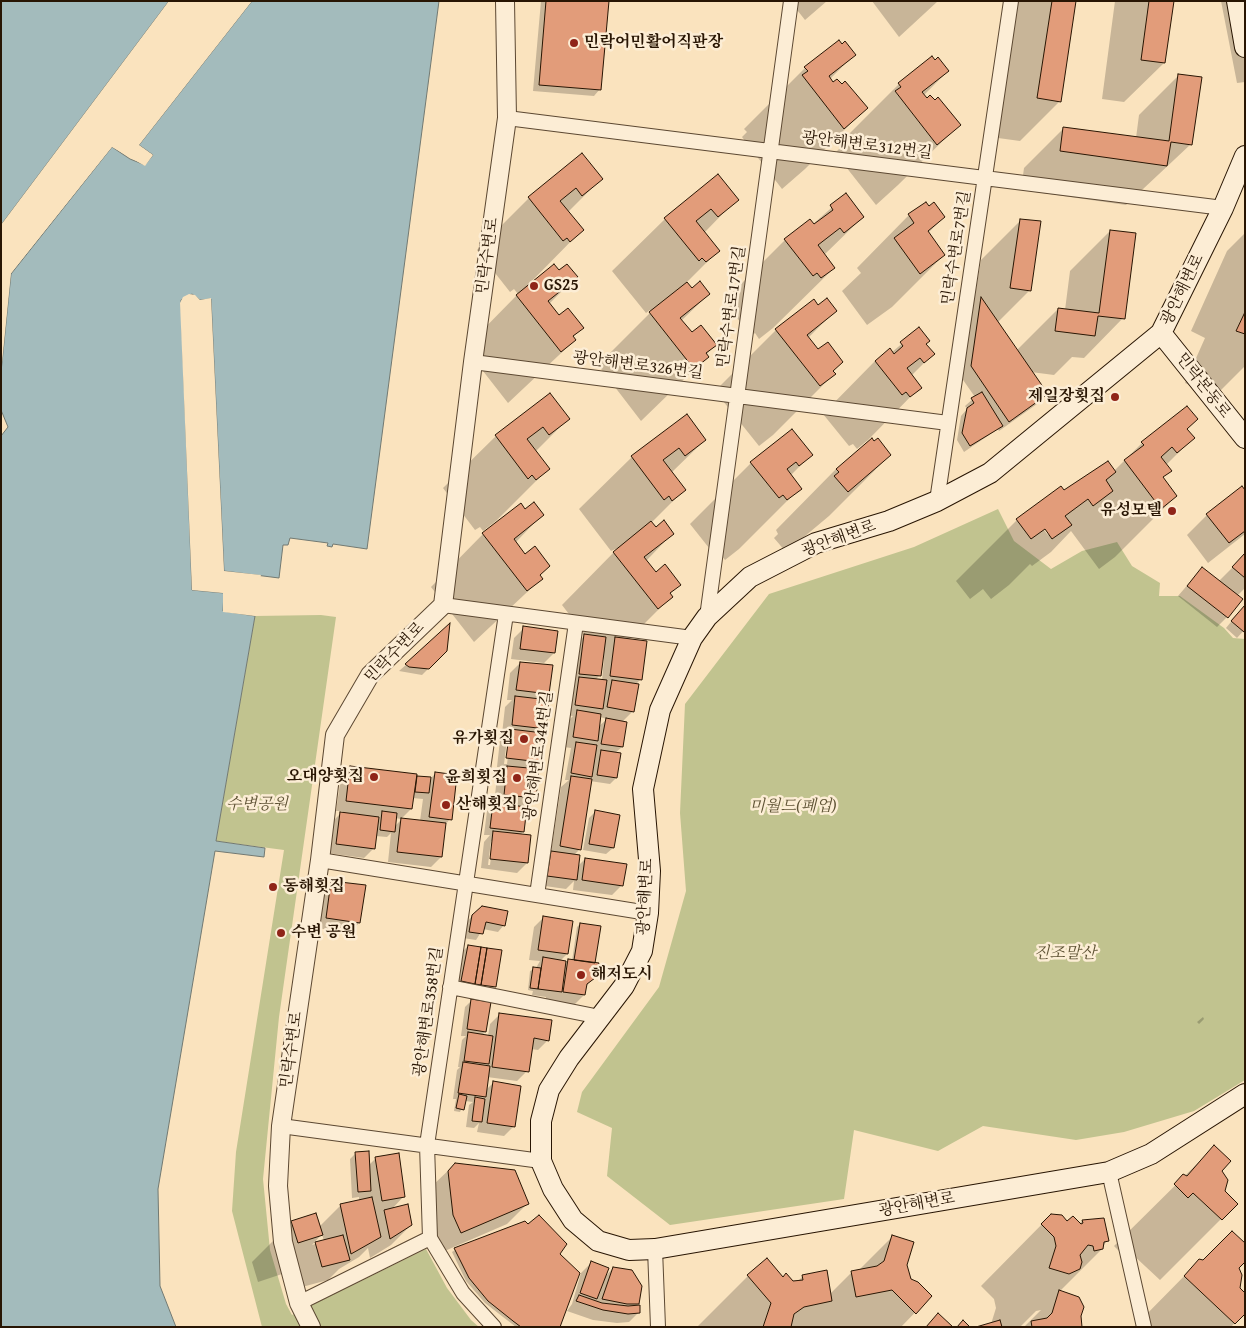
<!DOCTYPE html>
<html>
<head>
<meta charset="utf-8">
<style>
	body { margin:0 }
	#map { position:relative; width:1246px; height:1328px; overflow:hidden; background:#fae3be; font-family:"Gentium Book Plus",serif }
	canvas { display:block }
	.frame { position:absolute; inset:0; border:2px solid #281503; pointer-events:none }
</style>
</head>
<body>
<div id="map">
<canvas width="1246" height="1328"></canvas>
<div class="frame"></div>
</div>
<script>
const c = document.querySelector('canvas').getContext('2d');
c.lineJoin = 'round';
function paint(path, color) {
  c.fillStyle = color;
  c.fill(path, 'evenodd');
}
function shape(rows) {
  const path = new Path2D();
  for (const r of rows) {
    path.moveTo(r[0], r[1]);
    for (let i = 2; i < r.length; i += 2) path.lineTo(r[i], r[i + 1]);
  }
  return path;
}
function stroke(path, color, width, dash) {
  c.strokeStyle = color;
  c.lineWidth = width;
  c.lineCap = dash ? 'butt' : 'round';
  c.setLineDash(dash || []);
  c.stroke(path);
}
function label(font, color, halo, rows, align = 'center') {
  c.font = font + ' "Gentium Book Plus","Noto Serif KR",serif';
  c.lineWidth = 5;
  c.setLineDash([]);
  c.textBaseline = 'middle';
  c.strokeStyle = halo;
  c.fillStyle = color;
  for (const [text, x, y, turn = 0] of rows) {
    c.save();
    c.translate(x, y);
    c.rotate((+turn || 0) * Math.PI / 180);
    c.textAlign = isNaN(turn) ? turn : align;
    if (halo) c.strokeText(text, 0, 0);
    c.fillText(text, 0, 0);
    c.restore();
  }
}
const green = shape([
	[998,509,1014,541,1051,569,1082,551,1117,542,1132,566,1160,583,1159,596,1180,596,1224,628,1233,638,1245,639,1245,1080,1194,1111,1124,1132,1076,1140,983,1126,938,1151,854,1130,844,1199,670,1225,607,1176,612,1128,577,1112,582,1092,659,987,686,891,680,813,685,704,769,594,914,547],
	[321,615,336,617,279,1017,263,1179,270,1250,286,1304,292,1315,426,1249,447,1288,471,1320,479,1327,262,1327,232,1211,236,1152,284,850,216,841,255,616]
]);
const water = shape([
	[1,1,169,1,1,225,1,1],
	[252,1,439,1,367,549,333,544,332,547,327,546,328,543,290,538,288,545,283,545,279,578,224,571,211,299,200,300,192,294,181,300,192,590,224,593,223,611,255,616,216,841,265,848,264,857,215,851,158,1189,160,1286,176,1327,1,1327,1,436,8,427,1,410,1,372,11,274,112,147,130,159,145,165,153,155,139,145,252,1]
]);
const pier = shape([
	[169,1,171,3,1,227,1,225],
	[249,1,252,1,139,145,153,155,145,166,112,147,11,273,1,372,1,346,8,272,111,145,144,162,150,155,137,147,137,144],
	[189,294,195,295,200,300,211,298,224,571,261,575,260,578,222,572,209,301,199,303,194,297,189,297,183,304,195,588,225,591,226,609,255,613,255,616,223,612,223,593,192,590,180,303,183,297]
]);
const shadow = shape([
	[541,1,608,1,600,89,594,96,533,91],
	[790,1,827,1,805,20],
	[872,1,938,1,899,37],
	[1018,1,1075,1,1060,101,1020,141,998,138],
	[1115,1,1172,1,1164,63,1124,102,1102,99],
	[1221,1,1245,1,1245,82,1237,83],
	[854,55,830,79,866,108,805,169,782,189,742,137,747,132,744,129,805,68],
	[932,58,948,71,923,96,959,125,898,185,876,205,835,153,840,148,838,145,899,84],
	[1179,75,1191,144,1126,205,1021,190,1024,168,1064,128,1136,138,1139,115],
	[601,179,568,212,582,230,527,286,559,272,576,277,549,304,559,317,582,328,573,337,575,340,508,403,465,348,518,294,514,289,510,292,477,250,529,198],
	[846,195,863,217,824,255,834,268,773,328,759,339,755,333,751,336,724,301,785,240,812,225],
	[737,199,704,233,718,251,686,283,692,289,709,294,681,321,691,334,715,345,706,355,707,357,641,421,598,365,651,312,650,310,646,313,612,271,665,219],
	[929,208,944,217,928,233,944,255,892,307,867,325,842,291,861,273,857,268,909,215],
	[1021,220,1030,290,997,323,1018,353,1018,349,1058,309,1065,310,1070,271,1110,231,1123,318,1084,358,1072,357,1054,375,1031,372,1047,394,1037,404,999,431,998,429,964,452,957,440,961,416,967,409,965,406,975,397,961,377,981,260],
	[1245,233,1245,366,1215,396,1185,383,1205,338,1191,331,1227,251],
	[835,311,808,338,834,374,773,435,759,446,715,391,776,330],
	[919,329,925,345,933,354,911,376,920,387,868,440,857,449,853,444,849,446,823,414,875,361,889,350,891,353],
	[550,395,568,419,535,452,548,469,496,521,483,531,480,527,475,530,443,488,496,436],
	[686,415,705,440,671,473,684,490,651,523,656,529,673,533,646,561,656,574,679,584,670,594,671,597,628,640,640,680,635,685,633,711,622,722,622,747,615,753,616,778,610,784,590,781,580,849,573,856,577,867,585,859,622,885,612,895,573,890,574,881,566,889,538,885,541,862,551,852,561,787,569,780,565,780,571,748,564,747,567,722,573,716,566,715,574,646,585,635,562,605,618,548,611,551,579,509,632,457],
	[602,656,604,659,602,681,595,680,599,676],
	[600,717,607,719,598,727],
	[1197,419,1186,430,1193,438,1166,465,1170,471,1162,478,1176,496,1115,557,1099,569,1071,531,1051,552,1032,566,1030,564,1009,585,991,599,983,589,970,599,956,581,1017,520,1064,491,1114,471,1142,443],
	[1040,525,1050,533,1048,535],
	[811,455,790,476,800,488,739,549,725,560,721,555,717,558,690,524,751,463],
	[890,455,829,516,786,552,774,538,778,534,776,530,836,469],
	[1245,492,1245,534,1208,563,1187,535,1207,515],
	[525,511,542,515,515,543,541,579,474,642,431,587,483,534],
	[1245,555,1245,588,1237,596,1227,617,1217,627,1178,596,1202,568,1219,581],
	[1239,612,1245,629,1237,638,1226,628],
	[449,627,446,651,422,675,399,671],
	[524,628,556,632,554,653,544,663,511,659,514,638],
	[520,663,548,693,541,700,545,728,539,734,539,761,530,770,534,798,524,808,523,832,520,835,527,863,517,873,481,868,484,842,490,835,484,835,487,811,494,804,497,777,506,768,497,767,500,740,506,735,502,734,505,707,512,700,507,700,510,673],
	[507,740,510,740,507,764,504,764],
	[491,841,493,841,490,865,488,865],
	[351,767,414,780,418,777,430,779,435,774,450,819,445,825,441,857,431,867,388,862,391,833,387,837,375,836,374,848,364,858,327,853,331,823,343,811,336,811,341,777],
	[412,798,423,799,420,821,402,819,394,827,395,818,401,819,411,809],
	[596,811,613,848,606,854,583,850,589,818],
	[332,882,359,923,349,933,317,928,322,892],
	[472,916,504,925,498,932,483,929,476,940,463,938,466,923],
	[544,917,567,954,560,961,572,961,577,927,580,924,594,964,594,978,586,986,584,995,564,1015,544,1012,546,997,532,995,533,991,528,990,530,971,536,968,540,961,529,960,534,927],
	[468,946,495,987,489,993,456,988,462,952],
	[471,1001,485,1032,481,1036,488,1036,490,1024,500,1014,548,1040,538,1050,531,1049,527,1071,517,1081,487,1077,485,1091,493,1083,514,1126,504,1136,477,1132,479,1123,474,1128,466,1127,469,1105,473,1102,465,1101,460,1112,454,1111,456,1099,453,1099,457,1070,460,1067,458,1067,462,1040,466,1036,461,1036,465,1007],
	[1203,1017,1204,1019,1199,1024,1197,1022],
	[1214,1147,1223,1191,1236,1204,1160,1280,1131,1253,1126,1258,1114,1246],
	[356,1153,369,1165,376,1158,404,1196,391,1210,411,1225,391,1245,370,1258,368,1248,359,1257,339,1269,328,1280,302,1287,295,1261,282,1274,258,1282,252,1262,292,1222,319,1227,341,1205,359,1201,359,1197,352,1198,350,1159],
	[322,1234,324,1241,312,1245],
	[455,1164,528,1203,507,1224,440,1253,433,1235,431,1187],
	[1051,1215,1067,1223,1079,1224,1082,1221,1107,1240,1102,1249,1059,1292,1079,1316,1081,1327,1024,1327,1041,1310,1036,1311,1020,1327,980,1327,991,1324,996,1308,994,1299,981,1286],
	[893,1236,910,1280,931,1296,901,1327,697,1327,748,1276,783,1278,793,1283,797,1282,803,1276,830,1294,852,1272,858,1271],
	[455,1250,558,1254,558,1327,516,1327,485,1303,466,1281,452,1252],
	[1199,1261,1238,1268,1238,1288,1245,1312,1231,1327,1134,1327],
	[591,1263,604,1278,613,1268,638,1304,635,1307,639,1312,629,1322,617,1323,593,1320,567,1311,572,1304,581,1273]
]);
const building = shape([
	[546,1,609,1,601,90,539,85,546,1],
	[1052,1,1076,1,1061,102,1037,98,1052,1],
	[1149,1,1174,1,1165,63,1141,60,1149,1],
	[839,40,842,44,845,41,856,55,829,76,833,82,837,79,842,84,845,81,868,108,844,129,802,75,808,71,804,67,839,40],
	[932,56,935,60,938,57,949,71,922,92,927,98,930,95,935,100,938,97,961,125,937,145,895,91,901,87,898,83,932,56],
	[1178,74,1202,77,1192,145,1171,142,1167,166,1060,151,1063,127,1169,141,1178,74],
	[582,153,603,179,582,196,576,188,560,201,584,230,570,242,567,238,563,241,528,197,582,153],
	[718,174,739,200,718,217,711,209,696,221,720,251,706,262,702,258,699,261,664,218,718,174],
	[846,193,864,217,844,233,840,228,818,245,835,268,821,278,817,273,813,276,784,239,810,219,814,224,833,210,830,205,846,193],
	[926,202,929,206,934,202,945,217,928,231,945,255,920,274,894,238,914,223,908,214,926,202],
	[1020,219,1041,221,1031,291,1010,288,1020,219],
	[1110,230,1136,233,1125,319,1098,316,1095,336,1055,331,1058,308,1099,313,1110,230],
	[554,264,559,270,567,264,578,277,548,301,559,315,568,308,584,328,573,336,576,340,561,352,516,295,554,264],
	[700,281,710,294,680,318,692,332,701,325,717,345,706,353,709,357,694,369,649,312,687,282,692,288,700,281],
	[981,297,1048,394,1009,422,971,366,981,297],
	[827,298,837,311,807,335,818,349,828,342,843,362,833,371,836,374,820,386,775,329,814,299,818,305,827,298],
	[1245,312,1245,334,1236,331,1245,312],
	[919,327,930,341,926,344,935,354,924,363,920,358,907,368,922,388,910,397,906,392,902,395,875,361,890,348,894,354,903,346,900,342,919,327],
	[982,392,1003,426,970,446,962,433,967,408,974,403,971,398,982,392],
	[550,393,570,419,549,435,543,427,527,439,550,469,536,480,532,475,528,479,495,435,550,393],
	[1187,406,1198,419,1187,429,1195,438,1177,453,1172,447,1161,457,1172,471,1163,477,1177,496,1161,509,1124,460,1144,445,1141,442,1187,406],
	[687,414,706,440,685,456,679,448,663,460,686,490,672,501,669,496,664,500,631,456,687,414],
	[792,429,813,455,799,466,796,462,787,469,802,489,787,500,783,495,779,498,750,462,792,429],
	[872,438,874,441,878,438,891,455,848,492,834,476,839,472,836,469,872,438],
	[1108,461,1116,472,1106,480,1113,491,1093,506,1088,499,1065,516,1072,525,1052,539,1045,529,1031,539,1016,519,1061,486,1064,490,1108,461],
	[1242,486,1245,490,1245,531,1229,543,1206,514,1242,486],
	[534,502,544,515,514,539,525,554,535,546,550,566,540,575,543,579,527,591,482,533,521,503,525,509,534,502],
	[664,520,674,534,644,557,656,572,665,564,681,585,670,593,673,597,658,609,613,552,651,521,656,527,664,520],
	[1245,553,1245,578,1232,567,1245,553],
	[1202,567,1243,599,1228,618,1187,586,1202,567],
	[1245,605,1245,631,1244,632,1231,621,1245,605],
	[450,623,447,651,429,669,409,667,405,664,450,623],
	[523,626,558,631,555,653,520,649,523,626],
	[584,634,606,637,601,676,579,674,584,634],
	[615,637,647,641,642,680,610,676,615,637],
	[520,662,553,665,549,694,516,690,520,662],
	[579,677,607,680,603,709,575,705,579,677],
	[612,680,639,684,634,712,607,707,612,680],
	[515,696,549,700,546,729,512,725,515,696],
	[577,710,601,714,598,741,573,737,577,710],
	[606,718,627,722,623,747,601,744,606,718],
	[510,729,543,733,540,762,506,758,510,729],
	[576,742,597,745,592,777,571,773,576,742],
	[601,750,621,753,617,778,597,775,601,750],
	[350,766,417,774,412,809,346,801,350,766],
	[507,766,539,769,536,798,504,795,507,766],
	[435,772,457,775,452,820,429,817,435,772],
	[417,776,431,777,429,793,415,792,417,776],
	[571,776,592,779,581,850,560,846,571,776],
	[493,803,527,807,524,832,490,828,493,803],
	[595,810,620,815,614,848,589,844,595,810],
	[382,811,397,813,395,832,380,830,382,811],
	[340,812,379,817,375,849,336,844,340,812],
	[401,818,446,823,442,857,397,852,401,818],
	[493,831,531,835,528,863,490,859,493,831],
	[551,851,580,855,577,880,547,876,551,851],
	[585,858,627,864,623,886,582,880,585,858],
	[331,881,366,885,360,923,326,918,331,881],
	[482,906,508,911,505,926,486,922,483,934,469,932,472,915,482,906],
	[543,916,573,921,568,954,538,950,543,916],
	[580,923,601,926,595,963,574,960,580,923],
	[468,945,481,947,475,984,461,981,468,945],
	[481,947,487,948,481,985,475,984,481,947],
	[487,948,502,950,496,987,481,985,487,948],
	[543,957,566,961,562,992,538,989,543,957],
	[568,959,599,963,595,978,587,984,585,995,563,992,568,959],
	[533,967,541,968,538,989,530,988,533,967],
	[471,999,491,1002,486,1032,467,1029,471,999],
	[499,1013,552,1020,549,1041,534,1038,529,1072,492,1067,499,1013],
	[468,1032,493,1036,489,1064,464,1061,468,1032],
	[463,1062,490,1066,486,1097,458,1093,463,1062],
	[493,1081,521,1086,515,1127,487,1123,493,1081],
	[459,1094,467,1096,464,1110,456,1108,459,1094],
	[475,1097,485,1099,482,1122,472,1121,475,1097],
	[1214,1145,1231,1161,1222,1171,1228,1180,1225,1191,1238,1204,1222,1220,1193,1193,1188,1198,1174,1184,1183,1174,1187,1176,1214,1145],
	[369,1151,371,1191,358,1192,355,1152,369,1151],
	[399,1153,405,1197,382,1201,375,1157,399,1153],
	[455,1163,515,1170,529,1204,461,1233,453,1215,448,1171,455,1163],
	[372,1197,381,1237,351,1254,340,1204,372,1197],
	[408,1204,412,1225,390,1239,384,1210,408,1204],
	[316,1213,323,1235,298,1243,291,1221,316,1213],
	[1051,1214,1062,1215,1067,1221,1073,1216,1081,1224,1083,1223,1082,1220,1104,1218,1109,1241,1104,1242,1103,1249,1094,1251,1093,1246,1088,1245,1080,1255,1082,1262,1080,1269,1069,1274,1049,1268,1056,1246,1054,1237,1041,1224,1051,1214],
	[539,1215,567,1244,560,1254,580,1273,560,1327,521,1327,513,1321,488,1301,469,1278,454,1248,525,1221,528,1224,539,1215],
	[1232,1231,1245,1243,1245,1262,1239,1268,1242,1275,1240,1288,1245,1293,1245,1314,1235,1324,1184,1276,1199,1259,1203,1260,1232,1231],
	[343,1235,350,1260,322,1267,315,1242,343,1235],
	[892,1235,914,1242,907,1265,911,1279,918,1282,932,1296,916,1314,892,1290,856,1297,851,1271,877,1266,884,1261,892,1235],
	[767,1258,783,1277,786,1273,793,1281,803,1280,802,1275,827,1270,832,1301,804,1307,794,1314,791,1327,763,1327,771,1303,747,1275,767,1258],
	[591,1261,609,1268,597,1299,580,1293,591,1261],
	[613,1267,632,1270,642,1286,639,1304,627,1304,602,1299,613,1267],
	[1059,1290,1079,1297,1084,1307,1081,1316,1082,1327,1032,1327,1031,1321,1047,1318,1052,1313,1059,1290],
	[579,1295,602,1303,628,1306,640,1305,640,1313,628,1314,603,1310,576,1301,579,1295],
	[938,1313,953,1327,926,1327,938,1313],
	[963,1320,970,1327,957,1327,963,1320],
	[1000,1320,1002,1327,976,1327,1000,1320]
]);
const minor = shape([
	[507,118,1223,208],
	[473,362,948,423],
	[937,501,1011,1],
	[443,605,692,638],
	[707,617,791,1],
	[320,860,648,913],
	[537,895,576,623],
	[450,987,600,1017],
	[281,1126,541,1161],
	[1109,1172,1144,1327],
	[655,1249,658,1327],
	[299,1303,430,1238],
	[494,1327,463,1293,430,1238,427,1145,506,614]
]);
const tertiary = shape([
	[311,1327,299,1303,283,1242,278,1186,281,1126,320,860,335,735,370,675,443,605,473,362,507,118,505,1]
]);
const secondary = shape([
	[1237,1,1245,47],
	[1245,156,1223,208,1161,333,990,473,937,501,889,521,816,543,750,577,707,617,692,638,660,710,643,789,650,871,648,913,642,951,624,986,569,1058,549,1090,541,1121,541,1161,553,1189,573,1220,598,1241,629,1250,655,1249,1109,1172,1151,1154,1245,1094],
	[1161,333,1245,438]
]);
const markers = [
	[574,43,5,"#8f2418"],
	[534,286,5,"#8f2418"],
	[1115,397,5,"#8f2418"],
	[1172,511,5,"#8f2418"],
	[524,739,5,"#8f2418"],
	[374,777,5,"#8f2418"],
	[517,778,5,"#8f2418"],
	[446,805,5,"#8f2418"],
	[273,887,5,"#8f2418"],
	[281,933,5,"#8f2418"],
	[581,975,5,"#8f2418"]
];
const poiNames = [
	["민락어민활어직판장",584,43],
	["GS25",544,286],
	["제일장횟집",1105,397,"right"],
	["유성모텔",1162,511,"right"],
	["유가횟집",514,739,"right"],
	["오대양횟집",364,777,"right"],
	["윤희횟집",507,778,"right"],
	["산해횟집",456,805],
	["동해횟집",283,887],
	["수변 공원",291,933],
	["해저도시",591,975]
];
const streetNames = [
	["광안해변로312번길",867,146,7],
	["민락수변로7번길",957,248,-81],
	["민락수변로",488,256,-82],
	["광안해변로",1183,290,-64],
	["민락수변로17번길",732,307,-82],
	["광안해변로326번길",638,366,7],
	["민락본동로",1203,386,52],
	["광안해변로",839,539,-20],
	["민락수변로",395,653,-46],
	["광안해변로344번길",539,756,-82],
	["광안해변로",646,897,-87],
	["광안해변로358번길",429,1012,-82],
	["민락수변로",292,1050,-82],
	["광안해변로",917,1205,-10]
];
const parkNames = [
	["수변공원",257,805],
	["미월드(폐업)",793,807],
	["진조말산",1065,954]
];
paint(green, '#c1c38f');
paint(water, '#a3bbbc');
stroke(water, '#727972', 1);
paint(pier, '#fae3be');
paint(shadow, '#0003');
paint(building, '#e29c7a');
stroke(building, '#281503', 1);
stroke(minor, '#5c4832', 16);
stroke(tertiary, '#5c4832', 20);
stroke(secondary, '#281503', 22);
stroke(minor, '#fcedd5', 14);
stroke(tertiary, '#fcedd5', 18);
stroke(secondary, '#fcedd5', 20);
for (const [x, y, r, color] of markers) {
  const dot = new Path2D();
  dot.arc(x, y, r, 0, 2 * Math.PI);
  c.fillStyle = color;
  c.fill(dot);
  stroke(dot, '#fcedd5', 2);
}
label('bold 16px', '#281503', '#fcedd5', poiNames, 'left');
label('16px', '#281503', '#fcedd5', streetNames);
label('italic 16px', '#5e5234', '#fcedd5', parkNames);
</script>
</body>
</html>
